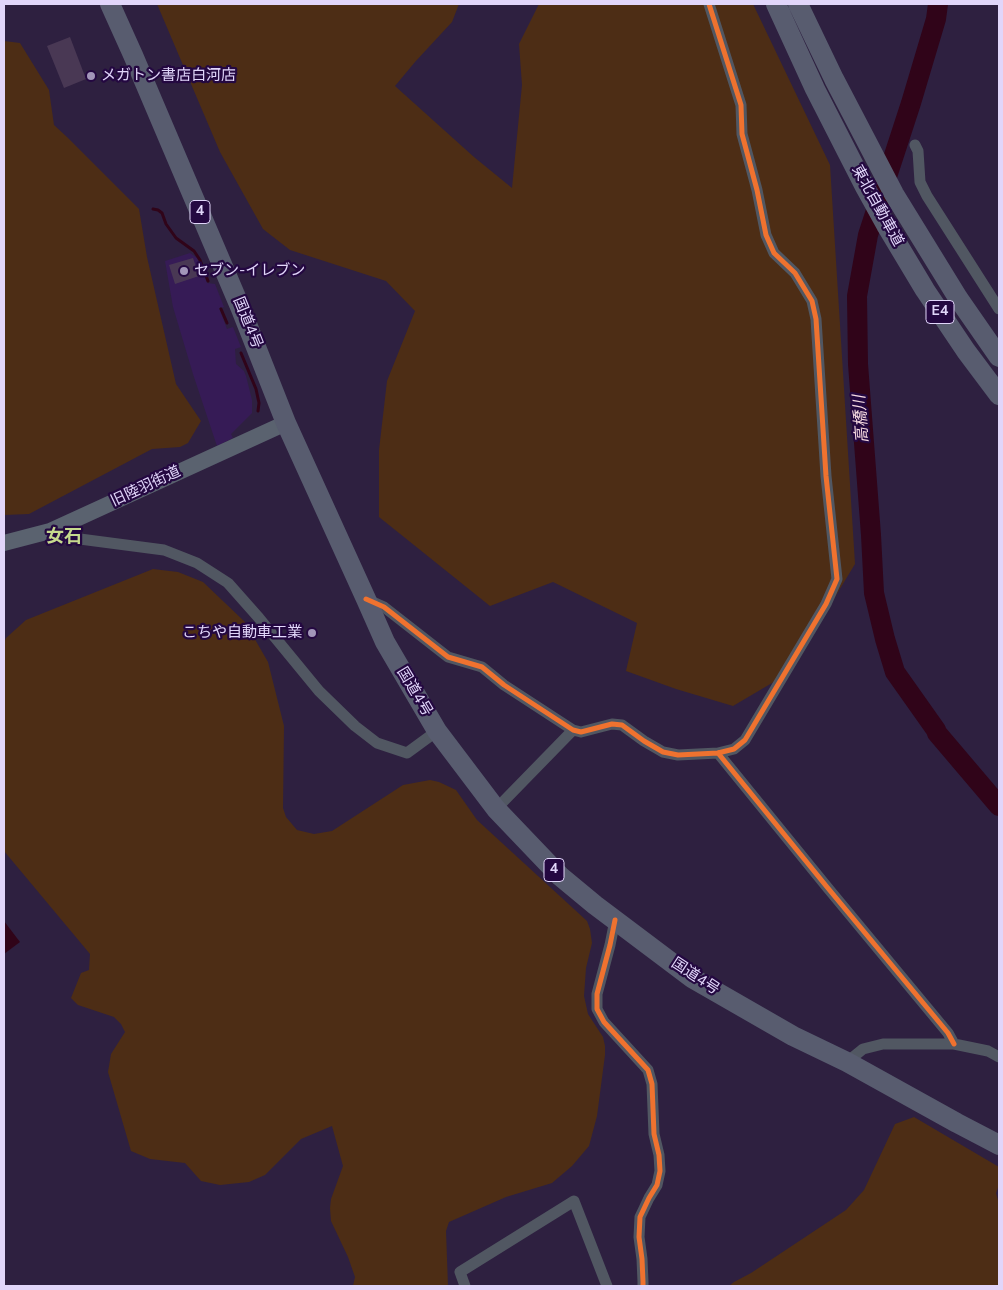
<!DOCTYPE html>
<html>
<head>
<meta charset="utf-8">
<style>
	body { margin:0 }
	#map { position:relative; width:1003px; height:1290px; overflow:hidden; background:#2e2040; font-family:"Nunito Sans",sans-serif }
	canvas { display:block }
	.frame { position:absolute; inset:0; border:5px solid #e1d6fa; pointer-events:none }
</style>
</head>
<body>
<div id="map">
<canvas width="1003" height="1290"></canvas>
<div class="frame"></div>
</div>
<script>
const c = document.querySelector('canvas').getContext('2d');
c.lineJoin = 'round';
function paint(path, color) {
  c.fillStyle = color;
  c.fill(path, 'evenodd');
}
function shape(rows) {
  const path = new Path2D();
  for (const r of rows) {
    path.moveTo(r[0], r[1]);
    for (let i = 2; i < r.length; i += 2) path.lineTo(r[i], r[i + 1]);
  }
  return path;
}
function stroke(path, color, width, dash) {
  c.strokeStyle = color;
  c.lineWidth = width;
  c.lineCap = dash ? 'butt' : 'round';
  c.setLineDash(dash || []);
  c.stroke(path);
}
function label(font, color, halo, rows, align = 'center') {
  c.font = font + ' "Nunito Sans","Noto Sans JP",sans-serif';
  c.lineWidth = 4.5;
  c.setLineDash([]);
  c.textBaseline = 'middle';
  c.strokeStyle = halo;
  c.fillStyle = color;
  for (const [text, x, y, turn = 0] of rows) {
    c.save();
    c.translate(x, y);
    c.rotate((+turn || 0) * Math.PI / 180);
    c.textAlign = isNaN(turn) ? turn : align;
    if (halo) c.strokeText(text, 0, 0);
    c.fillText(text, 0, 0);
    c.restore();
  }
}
const built = shape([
	[190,253,197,258,207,283,215,284,224,307,219,308,227,329,233,327,241,347,235,349,236,364,244,371,246,376,252,400,252,413,231,434,233,438,217,446,193,374,173,307,165,261]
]);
const green = shape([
	[157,4,459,4,452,22,415,62,395,86,474,157,512,188,522,85,519,44,539,4,753,4,830,165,855,564,789,673,733,706,676,689,626,671,637,623,553,582,490,606,379,517,379,450,387,381,415,311,386,281,290,250,263,229,220,152],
	[4,41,20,43,49,90,54,125,67,137,139,209,147,257,176,384,201,421,188,443,180,447,152,449,29,514,4,515],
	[153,569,178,572,203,582,245,622,268,662,284,726,283,808,286,817,297,830,314,834,332,831,403,785,430,780,439,782,456,790,477,820,587,921,590,929,592,943,586,968,584,996,588,1014,603,1037,605,1046,605,1055,597,1116,589,1146,572,1166,552,1183,506,1197,449,1222,446,1231,448,1286,353,1286,355,1277,348,1257,331,1221,330,1208,331,1199,343,1166,332,1126,301,1139,265,1175,249,1182,220,1185,201,1181,185,1163,150,1159,131,1151,108,1072,111,1054,125,1032,121,1024,114,1017,78,1005,71,998,81,973,89,970,90,954,4,851,4,643,6,638,26,620],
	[914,1117,999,1167,999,1185,996,1193,999,1204,999,1286,729,1286,734,1282,751,1273,846,1210,864,1190,895,1124]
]);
const water = shape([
	[4,921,20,942,4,954]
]);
const stream = shape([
	[153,209,158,210,162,213,166,224,176,238,194,251,200,260,208,281],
	[221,309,227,323],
	[241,353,256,389,259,403,258,411]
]);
const river = shape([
	[938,4,936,19,911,103,868,235,857,296,858,364,871,535,874,593,885,639,895,672,936,730,937,733,999,806]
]);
const building = shape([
	[70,37,86,79,64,88,47,46],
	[193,258,199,276,175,284,169,265]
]);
const street = shape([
	[915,145,918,151,920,182,927,196,999,309],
	[50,531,57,536,164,550,197,563,228,583,259,618,319,691,355,726,377,743,407,753,437,731],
	[366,599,384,607,448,657,482,667,504,685,573,730,581,732,612,724,622,725,644,741,663,752,678,755,718,753,734,749,745,740,826,604,837,579,826,476,816,319,812,301,795,273,774,253,766,235,757,190,742,134,741,105,709,4],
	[718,753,827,887,948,1033,954,1044],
	[496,809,573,730],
	[615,920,610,945,597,994,597,1009,604,1022,648,1070,652,1084,654,1134,659,1155,660,1171,657,1185,649,1198,640,1217,639,1237,642,1259,643,1282,643,1286],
	[847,1062,863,1049,883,1044,954,1044,988,1051,999,1057],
	[465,1286,460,1272,574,1201,607,1286]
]);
const secondary = shape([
	[4,543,50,531,286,423]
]);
const highway = shape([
	[110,4,133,55,241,309,286,423,366,599,385,642,437,731,496,809,560,876,595,905,692,978,793,1036,847,1062,957,1123,999,1145],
	[776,4,815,89,865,187,886,225,925,290,966,351,999,395],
	[798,4,834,79,894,194,958,298,999,357]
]);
const cycleway = shape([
	[366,599,384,607,448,657,482,667,504,685,573,730,581,732,612,724,622,725,644,741,663,752,678,755,718,753,734,749,745,740,826,604,837,579,826,476,816,319,812,301,795,273,774,253,766,235,757,190,742,134,741,105,709,4],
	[718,753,827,887,948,1033,954,1044],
	[615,920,610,945,597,994,597,1009,604,1022,648,1070,652,1084,654,1134,659,1155,660,1171,657,1185,649,1198,640,1217,639,1237,642,1259,643,1282,643,1286]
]);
const markers = [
	[91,76,5,"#a296b9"],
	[184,271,5,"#a296b9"],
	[312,633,5,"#a296b9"]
];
const shields = [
	[200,212,20],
	[940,312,28],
	[554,870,20]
];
const shieldNames = [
	["4",200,212],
	["E4",940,312],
	["4",554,870]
];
const poiNames = [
	["メガトン書店白河店",101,76],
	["セブン-イレブン",194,271],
	["こちや自動車工業",302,633,"right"]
];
const streetNames = [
	["東北自動車道",877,206,61],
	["国道4号",247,323,68],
	["旧陸羽街道",146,487,-25],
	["国道4号",414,692,59],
	["国道4号",695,977,33]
];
const waterNames = [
	["高橋川",862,419,-94]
];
const quarterNames = [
	["女石",64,538]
];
paint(built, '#361b56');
paint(green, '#4d2d15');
paint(water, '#300419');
stroke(stream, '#300419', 3);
stroke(river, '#300419', 20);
paint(building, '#493854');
stroke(street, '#515762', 11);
stroke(secondary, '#5a626f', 16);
stroke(highway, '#585c6f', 20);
stroke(cycleway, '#ef722f', 5);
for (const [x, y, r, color] of markers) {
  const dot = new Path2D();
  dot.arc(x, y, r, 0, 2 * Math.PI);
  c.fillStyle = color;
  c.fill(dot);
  stroke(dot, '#240841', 2);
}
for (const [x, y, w] of shields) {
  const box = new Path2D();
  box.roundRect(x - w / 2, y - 11.5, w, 23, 4);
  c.fillStyle = '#240841';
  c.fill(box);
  stroke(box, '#e1d6fa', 1);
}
label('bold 14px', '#e1d6fa', null, shieldNames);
label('15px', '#e1d6fa', '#240841', poiNames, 'left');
label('15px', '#e1d6fa', '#240841', streetNames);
label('italic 16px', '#f8dce3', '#240841', waterNames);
label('bold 18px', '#c6d98d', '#240841', quarterNames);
</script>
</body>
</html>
